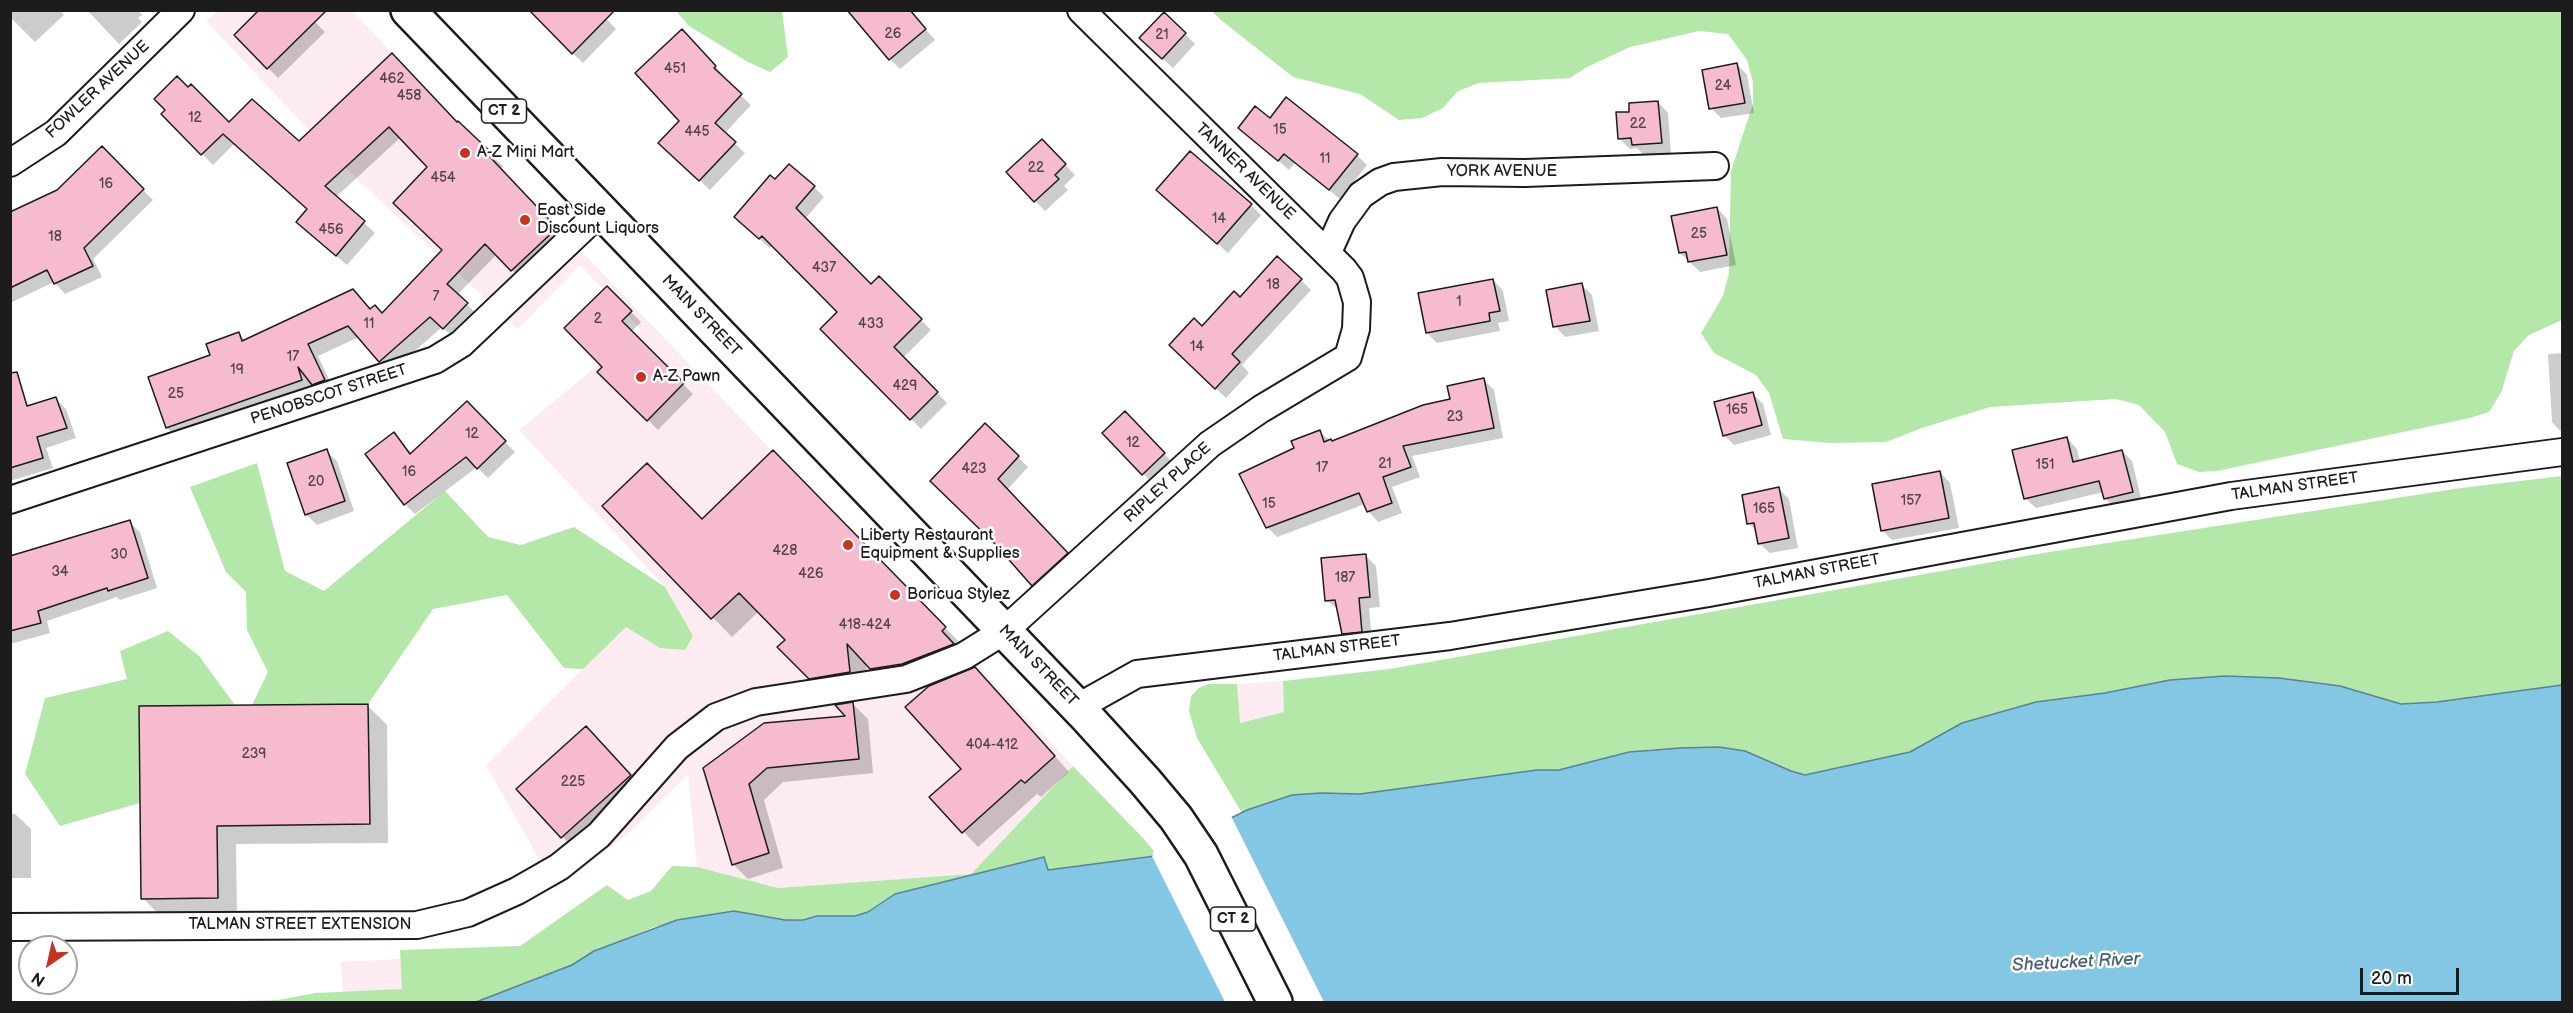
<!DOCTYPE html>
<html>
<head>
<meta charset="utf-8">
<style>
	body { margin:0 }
	#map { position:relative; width:2573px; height:1013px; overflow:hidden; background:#fff; font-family:"Balsamiq Sans",sans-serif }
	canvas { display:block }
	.frame { position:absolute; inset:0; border:12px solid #1c1c1c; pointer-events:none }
	.north { position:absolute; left:18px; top:935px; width:60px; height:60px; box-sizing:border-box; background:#fff; border:2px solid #a4a4a4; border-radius:50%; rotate:214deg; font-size:16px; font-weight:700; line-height:24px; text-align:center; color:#1c1c1c }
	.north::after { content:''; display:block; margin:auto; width:21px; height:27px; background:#c8321e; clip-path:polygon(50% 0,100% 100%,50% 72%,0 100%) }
	.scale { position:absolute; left:2360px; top:968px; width:99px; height:27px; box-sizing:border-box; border:3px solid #1c1c1c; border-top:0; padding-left:8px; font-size:18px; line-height:21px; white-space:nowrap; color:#1c1c1c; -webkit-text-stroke:4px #fff; paint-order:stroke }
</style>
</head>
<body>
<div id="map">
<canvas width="2573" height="1013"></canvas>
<div class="frame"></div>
<div class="north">N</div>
<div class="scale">20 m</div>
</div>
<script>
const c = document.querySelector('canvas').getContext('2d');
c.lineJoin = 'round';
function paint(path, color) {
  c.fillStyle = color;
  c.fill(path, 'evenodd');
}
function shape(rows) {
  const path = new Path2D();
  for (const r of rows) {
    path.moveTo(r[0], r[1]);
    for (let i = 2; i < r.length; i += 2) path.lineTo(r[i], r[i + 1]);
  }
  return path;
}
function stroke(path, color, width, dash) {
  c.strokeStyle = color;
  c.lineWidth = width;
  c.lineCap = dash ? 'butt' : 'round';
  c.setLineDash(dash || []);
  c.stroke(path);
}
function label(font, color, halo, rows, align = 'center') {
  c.font = font + ' "Balsamiq Sans",sans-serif';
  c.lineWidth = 5;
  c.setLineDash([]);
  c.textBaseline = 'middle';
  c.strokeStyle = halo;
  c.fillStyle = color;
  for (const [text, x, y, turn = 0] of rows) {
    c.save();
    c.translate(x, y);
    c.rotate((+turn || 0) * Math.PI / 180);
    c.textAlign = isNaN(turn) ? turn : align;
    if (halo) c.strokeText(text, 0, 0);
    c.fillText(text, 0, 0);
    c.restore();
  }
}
const built = shape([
	[219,11,352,11,1073,766,971,874,778,888,697,867,688,774,629,833,556,889,486,765,665,587,519,430,641,330,580,265,518,329,342,165,206,21],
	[1283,681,1285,712,1239,723,1237,684],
	[401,959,403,989,343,993,341,962]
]);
const green = shape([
	[676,11,782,11,788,57,770,72,748,62,689,26],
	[1212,11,2562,11,2562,320,2529,335,2514,351,2501,393,2489,412,2470,418,2217,471,2199,472,2177,464,2165,432,2139,405,2116,399,1990,407,1922,428,1886,442,1830,443,1783,439,1769,393,1756,375,1714,353,1701,333,1723,296,1729,273,1731,171,1753,104,1753,82,1747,60,1728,34,1699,31,1630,47,1585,68,1570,78,1479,83,1458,91,1443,108,1422,118,1399,120,1360,94,1293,77,1221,20],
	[257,463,285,571,324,591,445,491,488,537,521,545,574,527,665,587,693,636,685,650,660,648,626,627,583,669,564,668,507,595,433,609,368,704,252,705,268,672,247,630,246,592,226,572,190,487],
	[2562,476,2562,685,2437,702,2400,704,2340,686,2279,678,2225,676,2170,680,2106,693,2023,705,1962,723,1910,752,1805,775,1791,771,1745,751,1706,747,1654,749,1629,752,1559,770,1537,770,1360,794,1321,793,1292,795,1242,813,1197,738,1189,711,1191,696,1199,688,1208,684,1237,684,1240,723,1284,712,1283,681,1390,669,2043,553,2461,488],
	[168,631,199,656,235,705,139,706,140,803,60,826,25,774,45,698,127,679,120,651],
	[1073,766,1142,837,1154,851,1152,856,1047,870,1044,857,895,894,868,912,855,916,785,920,724,912,654,927,590,953,572,965,476,1002,194,1002,278,1000,315,993,402,989,400,950,520,946,607,885,628,900,651,891,672,866,697,867,778,888,971,874]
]);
const water = shape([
	[2225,676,2279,678,2340,686,2401,704,2437,702,2562,685,2562,1002,476,1002,572,965,594,951,677,920,734,911,785,920,803,920,817,916,855,916,868,912,895,894,1044,857,1048,870,1155,856,1247,810,1292,795,1321,793,1360,794,1537,770,1559,770,1629,752,1680,748,1719,747,1745,751,1791,771,1805,775,1910,752,1962,723,2036,702,2105,693,2170,680,2225,676]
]);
const pier = shape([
	[1231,816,1324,1002,1225,1002,1152,856]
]);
const shadow = shape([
	[10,10,59,10,64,15,35,42,10,17],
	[87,10,138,10,142,15,138,18,142,22,119,44],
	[303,10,325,32,278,78,236,35],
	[528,10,598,10,616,29,583,63],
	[909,10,935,40,900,69,890,59],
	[1185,34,1195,44,1173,68,1151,48],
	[692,41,725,77,723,79,751,105,724,134,745,153,710,190,660,143,681,121],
	[392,55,457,124,503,166,500,169,567,240,523,281,497,254,457,295,478,315,455,339,442,327,391,372,359,337,318,356,335,392,324,395,309,380,313,391,178,439,167,428,150,378,212,356,238,334,246,341,371,311,383,315,444,250,429,167,401,137,336,197,375,233,347,265,309,233,309,209,234,144,213,165,163,114,229,124,299,143],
	[1737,64,1747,75,1754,113,1721,118,1711,108],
	[1658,102,1668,113,1671,153,1644,155,1637,148,1630,149,1619,138,1631,113],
	[1270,120,1357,155,1367,165,1340,199,1295,163,1289,170,1240,128],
	[1042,141,1075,175,1064,186,1068,190,1045,211,1008,173],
	[102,148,153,200,93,259,102,277,65,294,54,282,10,303,10,215,58,191],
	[775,181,814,187,824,197,805,219,871,286,879,278,931,330,903,358,947,403,921,429,822,329,839,312,773,245,770,248,746,227],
	[1168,200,1251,205,1261,215,1228,253],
	[1717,208,1727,219,1736,265,1700,272,1680,253],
	[1301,280,1311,290,1242,365,1249,373,1226,398,1181,356,1240,299],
	[1493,280,1503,291,1509,321,1498,323,1500,331,1437,343,1427,333],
	[1582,285,1592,295,1599,331,1565,337,1555,326],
	[607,288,641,322,631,332,693,394,658,430,600,372,604,367],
	[2562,353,2562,433,2552,422,2548,354],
	[1484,380,1494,390,1503,438,1412,456,1420,477,1392,487,1402,513,1378,522,1368,511,1365,504,1277,537,1267,527,1296,448,1320,432,1332,442,1452,401],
	[1752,393,1763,404,1771,435,1734,445,1724,435],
	[56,399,66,409,76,438,46,448,53,468,10,481,10,413],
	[467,403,515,452,488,478,477,467,415,514,405,504,394,434,412,454],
	[1125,413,1174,464,1153,484,1104,433],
	[985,425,1028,467,1007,490,1077,564,1043,595,998,545],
	[2067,438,2077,449,2080,462,2122,451,2132,461,2142,502,2115,509,2105,498,2104,492,2036,508,2025,498],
	[326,451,337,461,354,511,317,525,306,514],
	[792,471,964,647,891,687,866,662,869,692,830,698,780,647,787,640,759,611,732,637,604,506,702,521],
	[1940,472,1950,483,1959,528,1892,540,1882,530],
	[1779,489,1789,499,1798,548,1770,553,1759,543,1757,532,1749,523],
	[129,522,140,532,157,588,120,600,117,597,47,621,50,633,10,644,10,558],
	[1366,556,1376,566,1380,607,1369,608,1372,641,1354,644,1343,633,1339,610,1326,600],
	[990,684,1069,772,1041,797,1037,794,978,847,931,797,963,769],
	[853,704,868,719,873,773,783,782,764,800,783,868,748,879,733,864,705,768,848,717],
	[368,706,387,725,388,843,236,844,237,917,162,918,143,898,141,707],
	[601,743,644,791,577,852,518,789],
	[10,814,15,814,31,829,31,878,10,878]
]);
const building = shape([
	[259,10,327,10,267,69,234,35,259,10],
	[529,10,615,10,572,54,529,10],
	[847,10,910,10,926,29,889,60,847,10],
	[1164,12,1186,33,1162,59,1139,38,1164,12],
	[682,29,716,66,714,68,742,94,715,123,736,142,699,181,658,143,679,121,635,73,682,29],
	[392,53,457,122,458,121,493,154,490,157,557,228,511,271,485,244,447,284,468,303,443,329,430,317,379,362,348,326,308,344,325,380,312,385,298,367,302,380,166,428,148,377,210,355,206,344,239,332,242,341,353,289,370,309,375,305,382,313,442,250,393,203,427,167,389,127,325,186,365,221,336,256,296,222,307,209,223,134,201,155,161,114,165,110,154,99,177,76,188,87,191,84,229,122,252,99,299,141,392,53],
	[1737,63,1745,103,1709,109,1702,70,1737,63],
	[1286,97,1358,154,1329,190,1284,154,1278,161,1238,128,1255,106,1270,118,1286,97],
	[1658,101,1662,143,1632,145,1631,138,1618,139,1616,112,1629,112,1629,103,1658,101],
	[1042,139,1066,164,1055,175,1059,179,1034,202,1006,172,1042,139],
	[102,146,144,189,84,248,93,266,54,284,47,270,10,288,10,212,57,190,102,146],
	[1190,151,1252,204,1217,244,1156,190,1190,151],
	[789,164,815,186,796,208,871,284,879,276,922,319,894,347,938,392,910,420,820,329,837,312,762,236,759,239,734,217,770,175,775,179,789,164],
	[1717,207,1727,255,1688,262,1686,252,1679,253,1671,216,1717,207],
	[1277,256,1302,279,1232,354,1240,362,1215,389,1169,345,1194,318,1202,326,1234,291,1240,297,1277,256],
	[1493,279,1500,311,1489,313,1490,321,1426,333,1418,293,1493,279],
	[1582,283,1590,321,1553,327,1546,290,1582,283],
	[607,286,632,311,622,321,684,383,647,421,597,372,602,367,564,328,607,286],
	[17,372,27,406,56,397,67,428,37,437,43,458,10,468,10,373,17,372],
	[1484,378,1494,428,1403,446,1411,467,1383,477,1392,503,1367,512,1359,493,1266,528,1239,474,1294,448,1291,441,1320,430,1324,442,1331,439,1332,441,1423,405,1450,399,1447,386,1484,378],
	[1753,392,1762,425,1723,436,1714,402,1753,392],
	[467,401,506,441,477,469,466,457,404,505,365,454,394,432,410,454,467,401],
	[1125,411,1165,453,1142,475,1102,433,1125,411],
	[985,423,1019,456,998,479,1068,553,1032,586,995,544,930,481,985,423],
	[2067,437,2073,462,2122,450,2133,492,2104,499,2099,481,2024,499,2012,450,2067,437],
	[327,449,345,501,305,515,287,463,327,449],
	[773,450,946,627,942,631,954,644,902,664,870,669,847,644,850,672,809,679,777,647,785,640,739,593,711,619,602,506,647,463,702,519,773,450],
	[1940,471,1949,518,1881,531,1872,484,1940,471],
	[1779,487,1789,538,1758,544,1754,523,1747,524,1742,495,1779,487],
	[130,520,148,578,108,591,107,588,38,611,41,623,10,631,10,556,130,520],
	[1366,554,1370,597,1359,598,1362,632,1342,634,1335,600,1325,601,1321,558,1366,554],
	[975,667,1055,756,1025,783,1021,780,962,833,929,797,961,769,905,707,929,686,975,667],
	[853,702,859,759,767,768,749,784,769,853,732,865,703,768,764,723,845,716,835,705,853,702],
	[368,704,370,824,217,826,218,898,141,899,139,706,368,704],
	[586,726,631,775,561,838,516,789,586,726]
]);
const minor = shape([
	[10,163,56,133,181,10],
	[1328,252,1342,221,1361,195,1380,182,1394,177,1442,172,1525,173,1715,166],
	[10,500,435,360,461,344,601,211],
	[1078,707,1137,674,1450,636,1709,593,2231,496,2562,452],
	[10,927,417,925,468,913,517,891,559,867,599,835,677,747,716,717,756,702,906,679,964,656,1004,631,1210,444,1261,409,1348,357,1356,329,1357,302,1350,278,1344,270,1081,10]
]);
const trunk = shape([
	[408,10,1083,713,1145,781,1176,818,1201,855,1275,1002]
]);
const markers = [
	[465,153,6,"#c8321e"],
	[525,220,6,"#c8321e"],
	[641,377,6,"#c8321e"],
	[848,545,6,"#c8321e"],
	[895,595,6,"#c8321e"]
];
const numberNames = [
	["26",893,34],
	["21",1162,35],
	["451",675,69],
	["462",392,79],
	["24",1723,86],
	["458",409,96],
	["12",195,118],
	["22",1638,124],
	["15",1280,130],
	["445",697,132],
	["11",1325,159],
	["22",1036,168],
	["454",443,178],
	["16",106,184],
	["14",1219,219],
	["456",331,230],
	["25",1699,234],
	["18",55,237],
	["437",824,268],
	["18",1273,285],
	["7",436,297],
	["1",1459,302],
	["2",598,319],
	["11",369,324],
	["433",871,324],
	["14",1197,347],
	["17",293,357],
	["19",237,370],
	["429",905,386],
	["25",176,394],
	["165",1737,410],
	["23",1455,417],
	["12",472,434],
	["12",1133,443],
	["21",1385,464],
	["151",2045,465],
	["17",1322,468],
	["423",974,469],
	["16",409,472],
	["20",316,482],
	["157",1911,501],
	["15",1269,504],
	["165",1764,509],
	["428",785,551],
	["30",119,555],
	["34",60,572],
	["426",811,574],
	["187",1345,578],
	["418-424",865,625],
	["404-412",992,745],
	["239",254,754],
	["225",573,782]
];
const shields = [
	[504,111,45],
	[1233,919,45]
];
const shieldNames = [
	["CT 2",504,111],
	["CT 2",1233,919]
];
const streetNames = [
	["FOWLER AVENUE",98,90,-43],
	["TANNER AVENUE",1245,172,44],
	["YORK AVENUE",1502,172],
	["MAIN STREET",701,316,46],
	["PENOBSCOT STREET",329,395,-18],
	["RIPLEY PLACE",1168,483,-42],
	["TALMAN STREET",2295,487,-8],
	["TALMAN STREET",1817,572,-11],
	["TALMAN STREET",1337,649,-7],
	["MAIN STREET",1038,666,46],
	["TALMAN STREET EXTENSION",300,925]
];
const poiNames = [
	["A-Z Mini Mart",477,153],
	["East Side",537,211],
	["Discount Liquors",537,229],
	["A-Z Pawn",653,377],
	["Liberty Restaurant",860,536],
	["Equipment & Supplies",860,554],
	["Boricua Stylez",907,595]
];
const waterNames = [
	["Shetucket River",2076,963,-3]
];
paint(built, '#fcebf0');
paint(green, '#b4e8a9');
paint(water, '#84c7e5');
stroke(water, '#5a8395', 1.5);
paint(pier, '#fff');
paint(shadow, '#0003');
paint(building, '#f6bcce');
stroke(building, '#1c1c1c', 1.5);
stroke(minor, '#1c1c1c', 30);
stroke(trunk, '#1c1c1c', 38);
stroke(minor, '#fff', 26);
stroke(trunk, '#fff', 33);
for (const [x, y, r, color] of markers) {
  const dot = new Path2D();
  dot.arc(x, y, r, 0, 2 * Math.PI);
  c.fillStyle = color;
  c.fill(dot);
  stroke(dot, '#fff', 2);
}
label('14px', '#524448', null, numberNames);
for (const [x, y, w] of shields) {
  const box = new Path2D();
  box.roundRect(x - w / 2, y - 12, w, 24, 4.5);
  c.fillStyle = '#fff';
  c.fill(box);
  stroke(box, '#1c1c1c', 1.5);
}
label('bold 15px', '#1c1c1c', null, shieldNames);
label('16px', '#1c1c1c', '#fff', streetNames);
label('16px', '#1c1c1c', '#fff', poiNames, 'left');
label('italic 18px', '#46606c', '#fff', waterNames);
</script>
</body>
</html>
